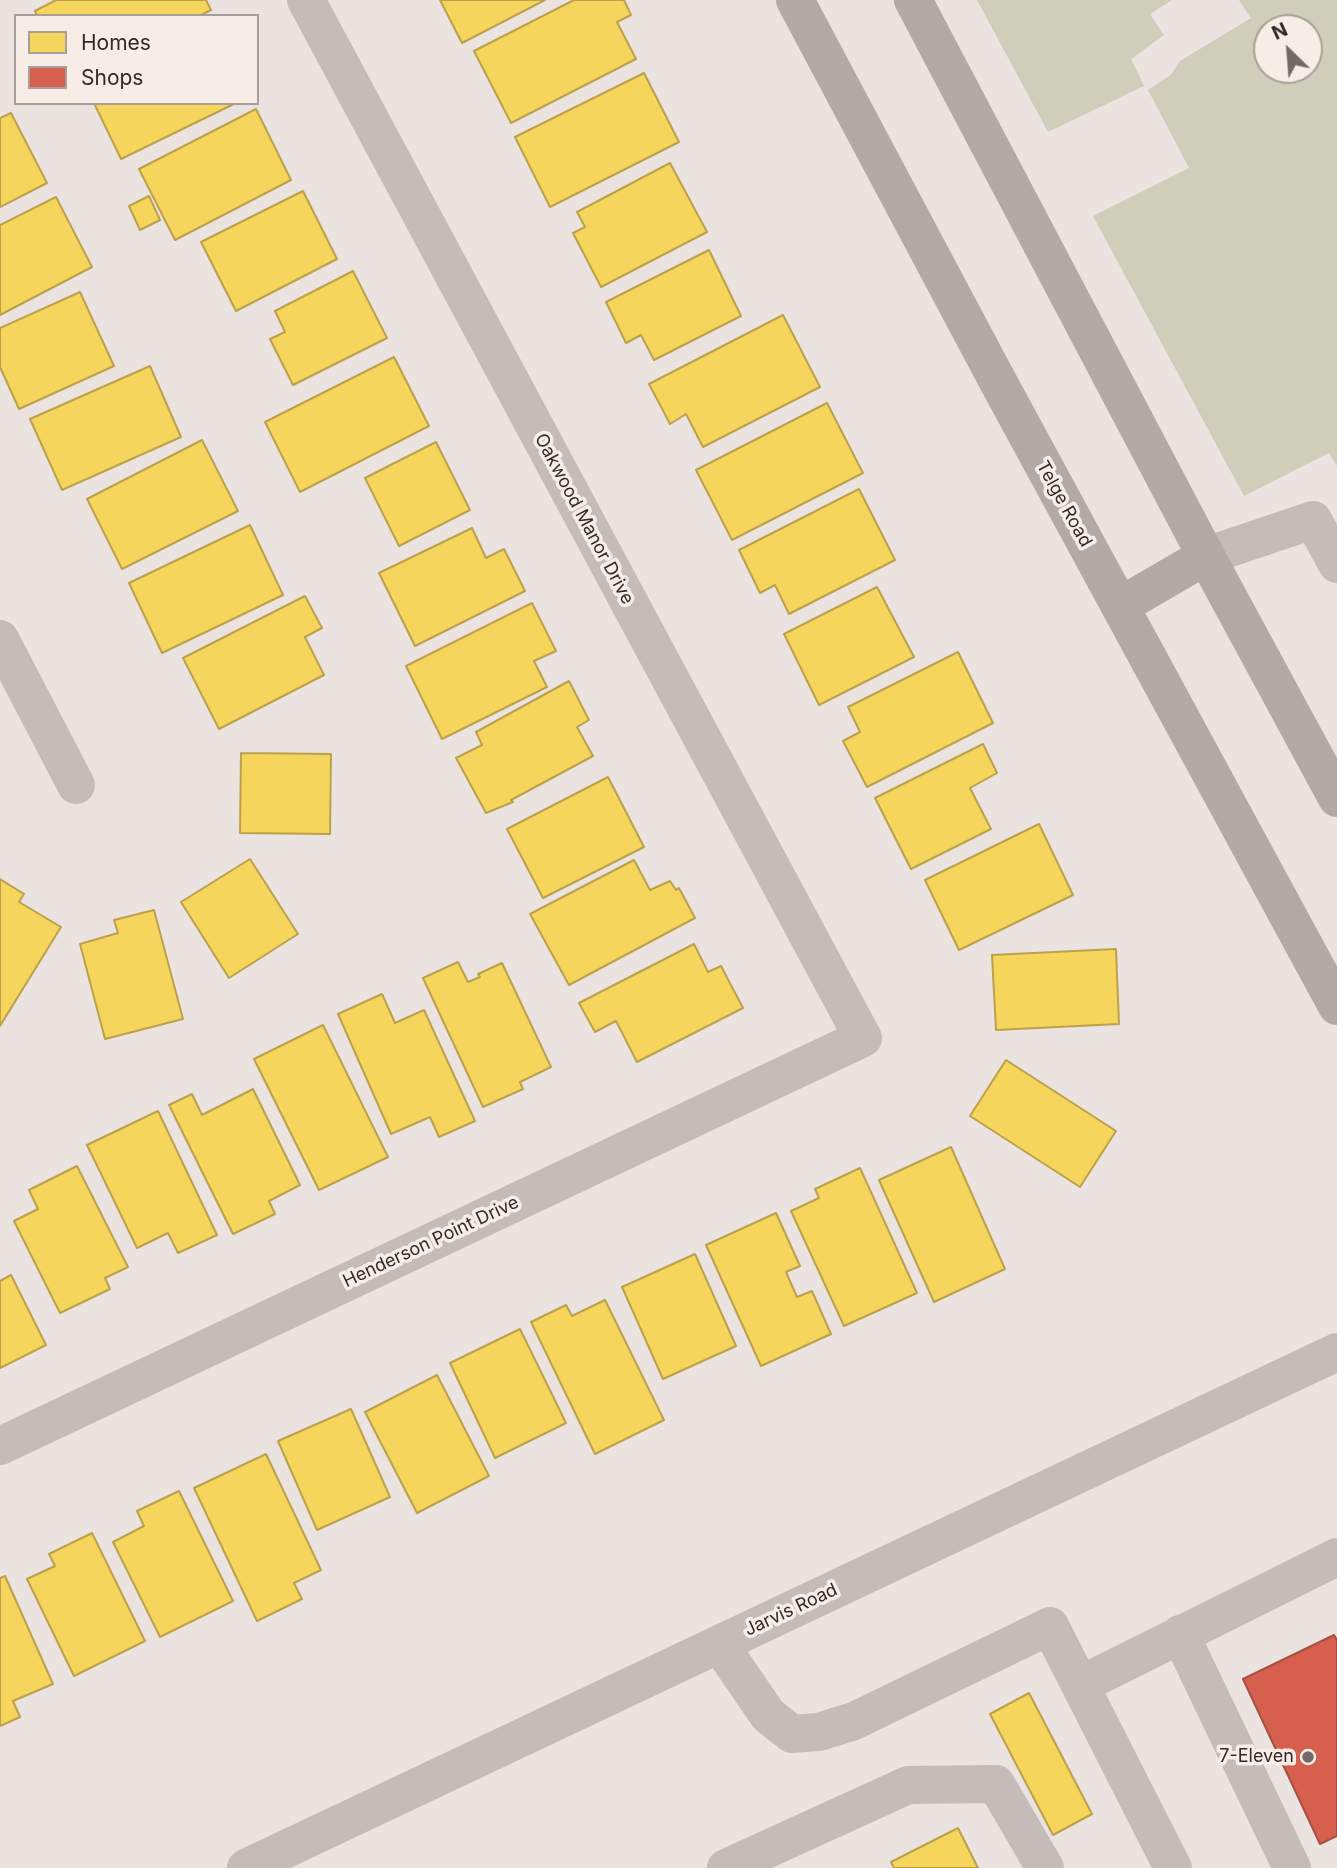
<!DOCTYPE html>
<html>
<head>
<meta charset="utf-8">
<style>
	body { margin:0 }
	#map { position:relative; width:1337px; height:1868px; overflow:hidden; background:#eae3df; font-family:Inter,sans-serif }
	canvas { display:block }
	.legend { position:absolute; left:14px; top:14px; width:245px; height:91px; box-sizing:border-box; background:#f7ede6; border:2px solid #a99f9a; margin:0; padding:9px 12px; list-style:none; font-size:21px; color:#332927 }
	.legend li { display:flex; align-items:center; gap:14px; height:35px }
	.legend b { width:35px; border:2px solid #a99f9a }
	.north { position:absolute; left:1253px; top:14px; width:70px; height:70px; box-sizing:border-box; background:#f7ede6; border:2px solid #a99f9a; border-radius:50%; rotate:335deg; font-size:19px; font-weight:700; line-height:28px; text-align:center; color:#332927 }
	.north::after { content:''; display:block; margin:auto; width:24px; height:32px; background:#736a67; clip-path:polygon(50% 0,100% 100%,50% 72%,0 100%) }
</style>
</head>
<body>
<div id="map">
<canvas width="1337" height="1868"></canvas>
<ul class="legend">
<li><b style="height:19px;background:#f6d55c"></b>Homes</li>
<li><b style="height:19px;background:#d6604d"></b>Shops</li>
</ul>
<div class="north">N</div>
</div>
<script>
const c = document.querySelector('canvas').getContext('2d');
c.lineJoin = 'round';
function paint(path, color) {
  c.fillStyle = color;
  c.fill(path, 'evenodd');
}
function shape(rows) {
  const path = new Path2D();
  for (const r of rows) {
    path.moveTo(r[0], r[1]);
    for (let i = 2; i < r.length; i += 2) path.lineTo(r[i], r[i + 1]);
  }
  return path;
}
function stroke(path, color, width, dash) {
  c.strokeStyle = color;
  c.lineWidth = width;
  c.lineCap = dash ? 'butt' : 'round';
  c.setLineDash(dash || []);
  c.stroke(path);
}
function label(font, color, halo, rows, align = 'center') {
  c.font = font + ' Inter,sans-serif';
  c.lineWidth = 7;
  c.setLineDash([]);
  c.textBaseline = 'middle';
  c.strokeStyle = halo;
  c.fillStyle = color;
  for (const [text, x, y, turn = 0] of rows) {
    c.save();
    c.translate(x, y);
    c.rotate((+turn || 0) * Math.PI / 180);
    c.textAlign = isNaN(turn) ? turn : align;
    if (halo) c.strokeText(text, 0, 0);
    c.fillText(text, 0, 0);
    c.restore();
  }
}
const green = shape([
	[977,0,1172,0,1150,14,1164,35,1131,59,1144,86,1048,132],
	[1239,0,1337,0,1337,466,1329,453,1244,496,1093,216,1189,168,1148,90,1171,75,1180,61,1251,18],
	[1267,28,1309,28,1309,70,1267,70]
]);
const homes = shape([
	[56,0,206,0,211,10,199,16,37,16,35,11,56,0],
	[440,0,545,0,462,43,440,0],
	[574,0,624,0,631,15,617,22,636,59,511,123,474,51,574,0],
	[644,73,679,142,550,207,515,137,644,73],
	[94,103,236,103,121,159,94,103],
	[256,109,291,180,175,240,139,169,256,109],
	[11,113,47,183,0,207,0,118,11,113],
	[670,163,707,232,601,287,573,233,585,227,577,212,670,163],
	[303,191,337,259,236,311,201,242,303,191],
	[149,196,160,220,140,230,129,206,149,196],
	[56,197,92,267,0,315,0,225,56,197],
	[709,250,741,316,654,360,641,335,626,343,606,302,709,250],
	[353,271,387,338,293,385,270,339,285,332,275,311,353,271],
	[80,292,114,366,19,409,0,367,0,328,80,292],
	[783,315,820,387,703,447,686,414,670,424,649,384,783,315],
	[394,357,429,426,300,492,265,422,394,357],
	[150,366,181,437,62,490,30,419,150,366],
	[827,403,863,473,732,540,696,470,827,403],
	[202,440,238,511,122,569,87,499,202,440],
	[436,442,470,510,399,546,365,478,436,442],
	[859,489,895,560,789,614,775,585,760,593,739,550,859,489],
	[250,525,283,595,162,653,129,583,250,525],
	[472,528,486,558,504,549,525,591,415,646,379,573,472,528],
	[877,587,914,657,819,705,784,634,877,587],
	[305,596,322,628,305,637,324,675,219,729,183,658,305,596],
	[532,603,556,651,534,661,547,687,442,739,406,666,532,603],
	[958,652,993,723,867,787,843,741,860,732,848,707,958,652],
	[569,681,589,720,577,727,593,756,511,800,513,802,486,813,456,758,482,745,476,732,569,681],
	[983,744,997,773,970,788,991,829,911,869,875,798,983,744],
	[241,753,331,754,330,834,240,833,241,753],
	[608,777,644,847,543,898,507,829,608,777],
	[1039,824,1073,895,959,950,925,880,1039,824],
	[250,859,298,934,229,978,181,902,250,859],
	[634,860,650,890,670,881,676,890,679,888,695,918,569,985,530,914,634,860],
	[0,879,24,894,19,902,61,927,0,1026,0,879],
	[154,910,183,1019,105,1039,80,944,118,933,114,920,154,910],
	[694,944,708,972,721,966,743,1008,637,1062,616,1021,595,1032,579,1003,694,944],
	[1116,949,1119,1024,996,1030,992,955,1116,949],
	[458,962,468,982,480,977,478,974,502,963,551,1067,520,1082,523,1089,483,1107,423,978,458,962],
	[382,994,395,1023,424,1010,475,1121,439,1137,430,1117,391,1134,338,1014,382,994],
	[323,1025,388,1157,319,1190,254,1059,323,1025],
	[1006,1060,1116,1131,1080,1187,970,1116,1006,1060],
	[253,1089,300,1185,269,1201,275,1214,233,1234,169,1105,192,1094,202,1115,253,1089],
	[158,1111,217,1235,178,1253,168,1233,137,1248,87,1145,158,1111],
	[951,1147,1005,1269,934,1302,879,1180,951,1147],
	[77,1166,128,1267,105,1278,110,1289,60,1313,14,1221,38,1209,29,1190,77,1166],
	[860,1168,917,1293,844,1326,791,1211,819,1198,815,1189,860,1168],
	[776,1213,800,1266,786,1272,797,1297,812,1291,831,1334,761,1366,706,1245,776,1213],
	[695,1254,736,1346,663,1379,622,1287,695,1254],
	[11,1275,46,1345,0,1368,0,1281,11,1275],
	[605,1300,664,1420,595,1454,531,1322,566,1305,572,1316,605,1300],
	[520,1329,566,1423,495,1458,450,1363,520,1329],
	[437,1375,489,1476,417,1513,365,1412,437,1375],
	[351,1409,390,1497,317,1530,278,1441,351,1409],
	[266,1454,321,1570,294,1583,302,1599,257,1621,194,1488,266,1454],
	[179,1491,233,1601,160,1637,113,1542,144,1526,137,1511,179,1491],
	[92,1533,145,1641,74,1676,27,1579,55,1566,49,1554,92,1533],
	[5,1576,53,1684,13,1701,20,1717,0,1726,0,1578,5,1576],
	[1029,1693,1092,1814,1053,1835,990,1714,1029,1693],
	[958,1828,978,1868,894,1868,891,1862,958,1828]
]);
const shops = shape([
	[1334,1635,1337,1640,1337,1836,1320,1844,1243,1679,1334,1635]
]);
const minor = shape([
	[1206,556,1313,520,1337,564],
	[0,639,76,785],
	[0,1446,863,1038,306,0],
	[1180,1634,1292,1868],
	[720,1645,768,1715,792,1734,819,1732,854,1721,1050,1626,1173,1868],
	[1080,1685,1337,1557],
	[246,1868,1337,1352],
	[726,1868,908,1785,996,1784,1045,1868]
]);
const major = shape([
	[795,0,995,376,1337,1006],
	[913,0,1206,556,1337,798],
	[1120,606,1206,556]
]);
const markers = [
	[1308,1757,7,"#736a67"]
];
const streetNames = [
	["Telge Road",1064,504,61],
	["Oakwood Manor Drive",584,519,62],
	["Henderson Point Drive",431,1242,-25],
	["Jarvis Road",791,1610,-25]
];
const poiNames = [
	["7-Eleven",1294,1757]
];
paint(green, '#ceceba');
paint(homes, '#f6d55c');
stroke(homes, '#bca14c', 2);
paint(shops, '#d6604d');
stroke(shops, '#a55042', 2);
stroke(minor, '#c3bcb9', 38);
stroke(major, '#b2aaa7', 38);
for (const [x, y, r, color] of markers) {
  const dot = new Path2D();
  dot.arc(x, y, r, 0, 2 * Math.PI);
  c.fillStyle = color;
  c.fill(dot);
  stroke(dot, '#f7ede6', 2.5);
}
label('18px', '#332927', '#f7ede6', streetNames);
label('18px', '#332927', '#f7ede6', poiNames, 'right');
</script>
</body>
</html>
